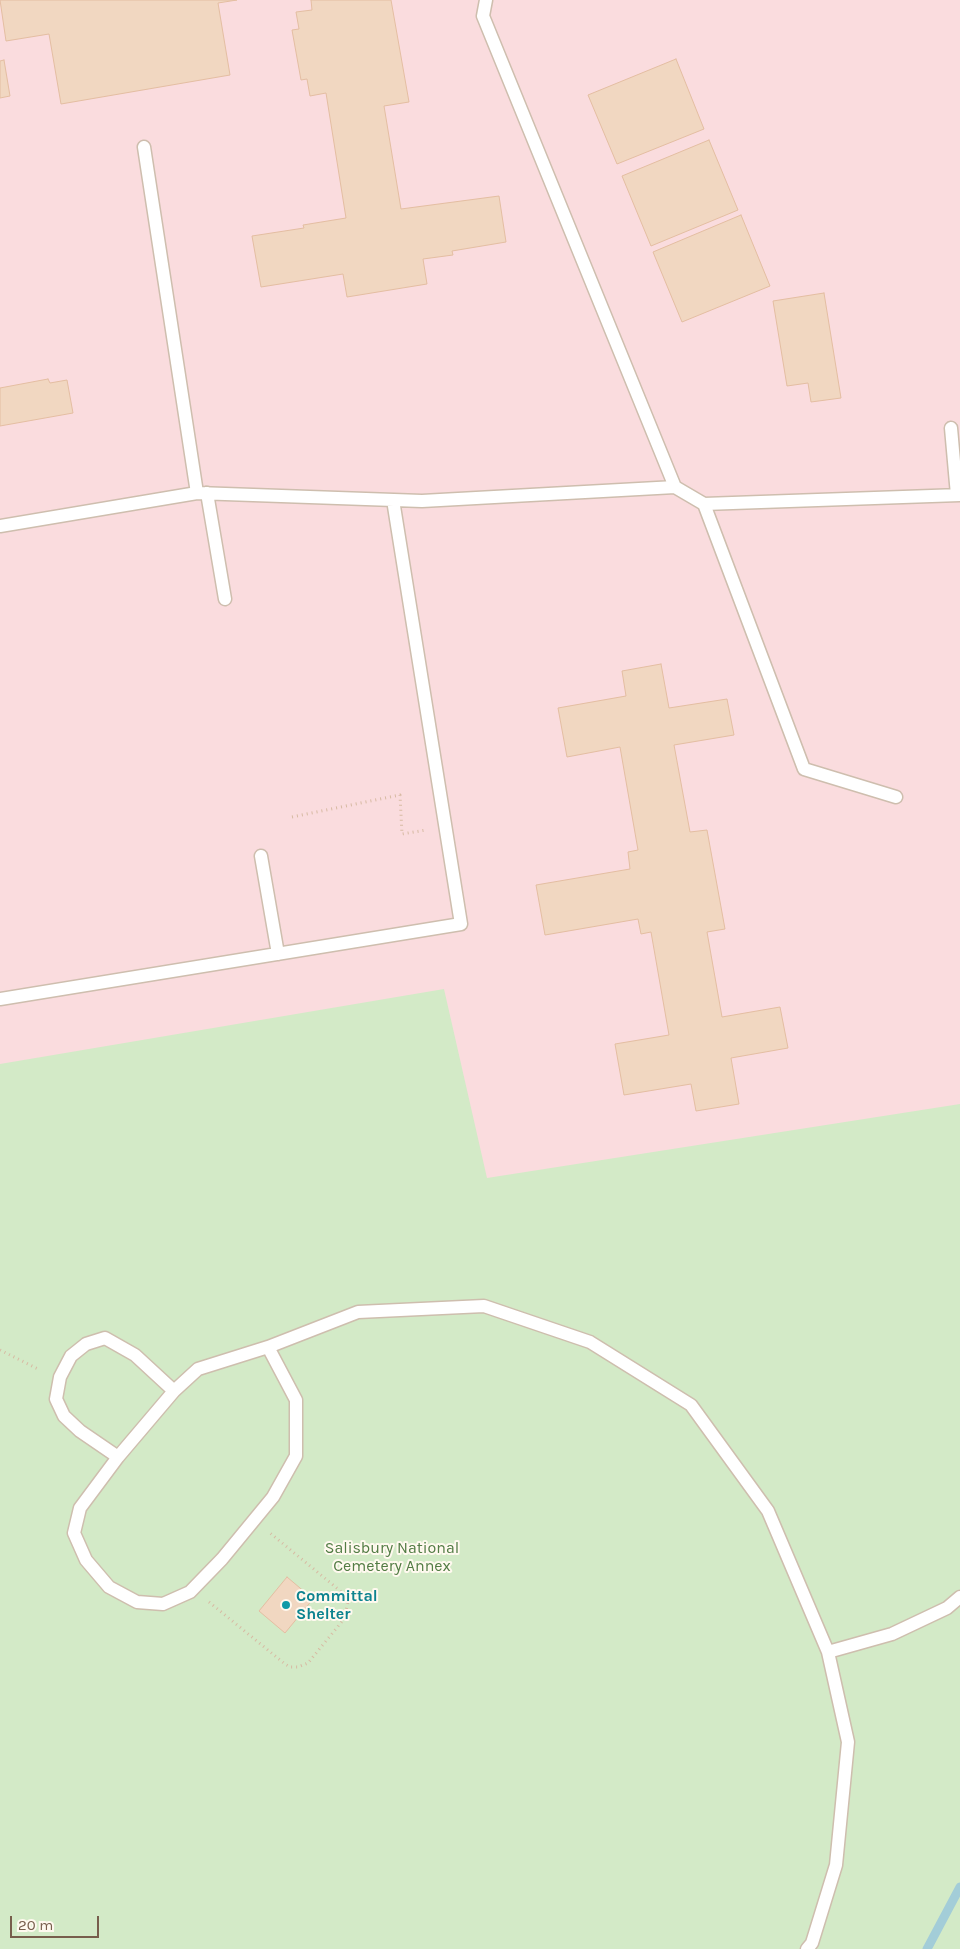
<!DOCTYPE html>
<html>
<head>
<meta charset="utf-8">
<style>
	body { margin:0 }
	#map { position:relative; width:960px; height:1949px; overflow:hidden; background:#fcf6e9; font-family:Karla,sans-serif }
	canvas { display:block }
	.scale { position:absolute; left:10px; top:1916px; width:89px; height:22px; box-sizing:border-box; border:2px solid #775e4c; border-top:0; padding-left:6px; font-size:15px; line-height:18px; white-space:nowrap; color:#775e4c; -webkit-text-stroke:4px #fff9ef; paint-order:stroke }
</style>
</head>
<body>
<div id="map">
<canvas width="960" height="1949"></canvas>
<div class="scale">20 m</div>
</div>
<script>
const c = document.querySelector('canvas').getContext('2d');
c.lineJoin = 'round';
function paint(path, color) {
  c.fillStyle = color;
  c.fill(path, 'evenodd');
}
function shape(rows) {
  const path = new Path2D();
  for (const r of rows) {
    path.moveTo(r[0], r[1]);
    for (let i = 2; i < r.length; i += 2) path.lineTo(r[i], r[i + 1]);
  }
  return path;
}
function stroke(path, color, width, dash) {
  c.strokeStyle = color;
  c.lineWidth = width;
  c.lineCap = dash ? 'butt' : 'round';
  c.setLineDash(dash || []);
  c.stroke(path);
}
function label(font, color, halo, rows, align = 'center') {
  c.font = font + ' Karla,sans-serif';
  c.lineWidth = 4;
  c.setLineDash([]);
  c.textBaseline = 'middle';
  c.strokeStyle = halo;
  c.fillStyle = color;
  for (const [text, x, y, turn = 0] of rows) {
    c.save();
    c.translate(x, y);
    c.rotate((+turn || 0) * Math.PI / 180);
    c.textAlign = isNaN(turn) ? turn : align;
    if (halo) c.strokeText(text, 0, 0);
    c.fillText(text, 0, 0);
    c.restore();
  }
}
const medical = shape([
	[0,0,960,0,960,1949,0,1949]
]);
const green = shape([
	[444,989,487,1178,960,1104,960,1949,0,1949,0,1064]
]);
const stream = shape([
	[927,1949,960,1887]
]);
const building = shape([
	[0,0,237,0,218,3,230,75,61,104,49,34,6,41,0,0],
	[311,0,391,0,409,102,384,106,401,209,499,196,506,242,452,251,453,255,423,259,427,284,347,297,343,274,261,287,252,236,304,228,303,225,346,218,326,93,310,96,307,79,301,80,292,30,299,29,296,12,312,10,311,0],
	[676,59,704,129,617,164,588,95,676,59],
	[4,60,10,96,0,98,0,61,4,60],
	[709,140,738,210,651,246,622,176,709,140],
	[741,215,770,286,682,322,653,252,741,215],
	[824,293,841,398,811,402,808,383,787,386,773,301,824,293],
	[48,379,50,383,67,380,73,413,0,426,0,388,48,379],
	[661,664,669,708,727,699,734,735,674,745,690,832,707,830,725,929,707,932,722,1017,780,1007,788,1048,731,1058,739,1104,696,1111,691,1084,624,1095,615,1044,669,1035,651,932,641,934,638,919,545,935,536,885,630,869,628,852,638,850,620,747,567,757,558,708,626,696,622,671,661,664],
	[287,1577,313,1599,285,1633,259,1611,287,1577]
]);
const path = shape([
	[292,817,400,795,402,834,426,830],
	[0,1350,40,1370],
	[209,1602,285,1664,290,1667,298,1667,308,1663,344,1619,348,1602,344,1594,270,1533]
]);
const service = shape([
	[144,147,197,493],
	[951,428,957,495],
	[675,487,704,504,804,769,896,797],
	[207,493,225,599],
	[704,504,960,495],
	[0,526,197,493,422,501,675,487,483,16,486,0],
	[261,856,278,954],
	[0,999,461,924,393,500],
	[268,1347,296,1400,296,1456,273,1497,222,1559,190,1592,163,1604,137,1602,109,1587,86,1560,74,1533,80,1508,118,1457,174,1391,198,1369,268,1347,358,1312,484,1306,590,1342,691,1405,768,1511,828,1652,848,1742,836,1865,812,1943,807,1949],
	[118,1457,80,1431,64,1416,56,1399,60,1377,71,1356,86,1344,105,1338,135,1355,174,1391],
	[828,1652,892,1634,947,1608,960,1597]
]);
const markers = [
	[286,1605,5,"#0f9aa8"]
];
const parkNames = [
	["Salisbury National",392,1548],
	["Cemetery Annex",392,1566]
];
const cultureNames = [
	["Committal",296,1596],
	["Shelter",296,1614]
];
paint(medical, '#fadcde');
paint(green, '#d3eac7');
stroke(stream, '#a3cdd8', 9);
paint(building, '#f1d7c1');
stroke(building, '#e4bea2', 1);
stroke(service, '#cebeae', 15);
stroke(path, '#d7baa3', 3, [1, 4]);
stroke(service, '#fff', 12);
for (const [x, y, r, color] of markers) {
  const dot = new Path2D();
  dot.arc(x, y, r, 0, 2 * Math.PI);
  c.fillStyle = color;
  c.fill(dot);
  stroke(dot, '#fff9ef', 2);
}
label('16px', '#527c44', '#fff9ef', parkNames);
label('bold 16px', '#0d838f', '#fff9ef', cultureNames, 'left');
</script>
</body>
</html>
